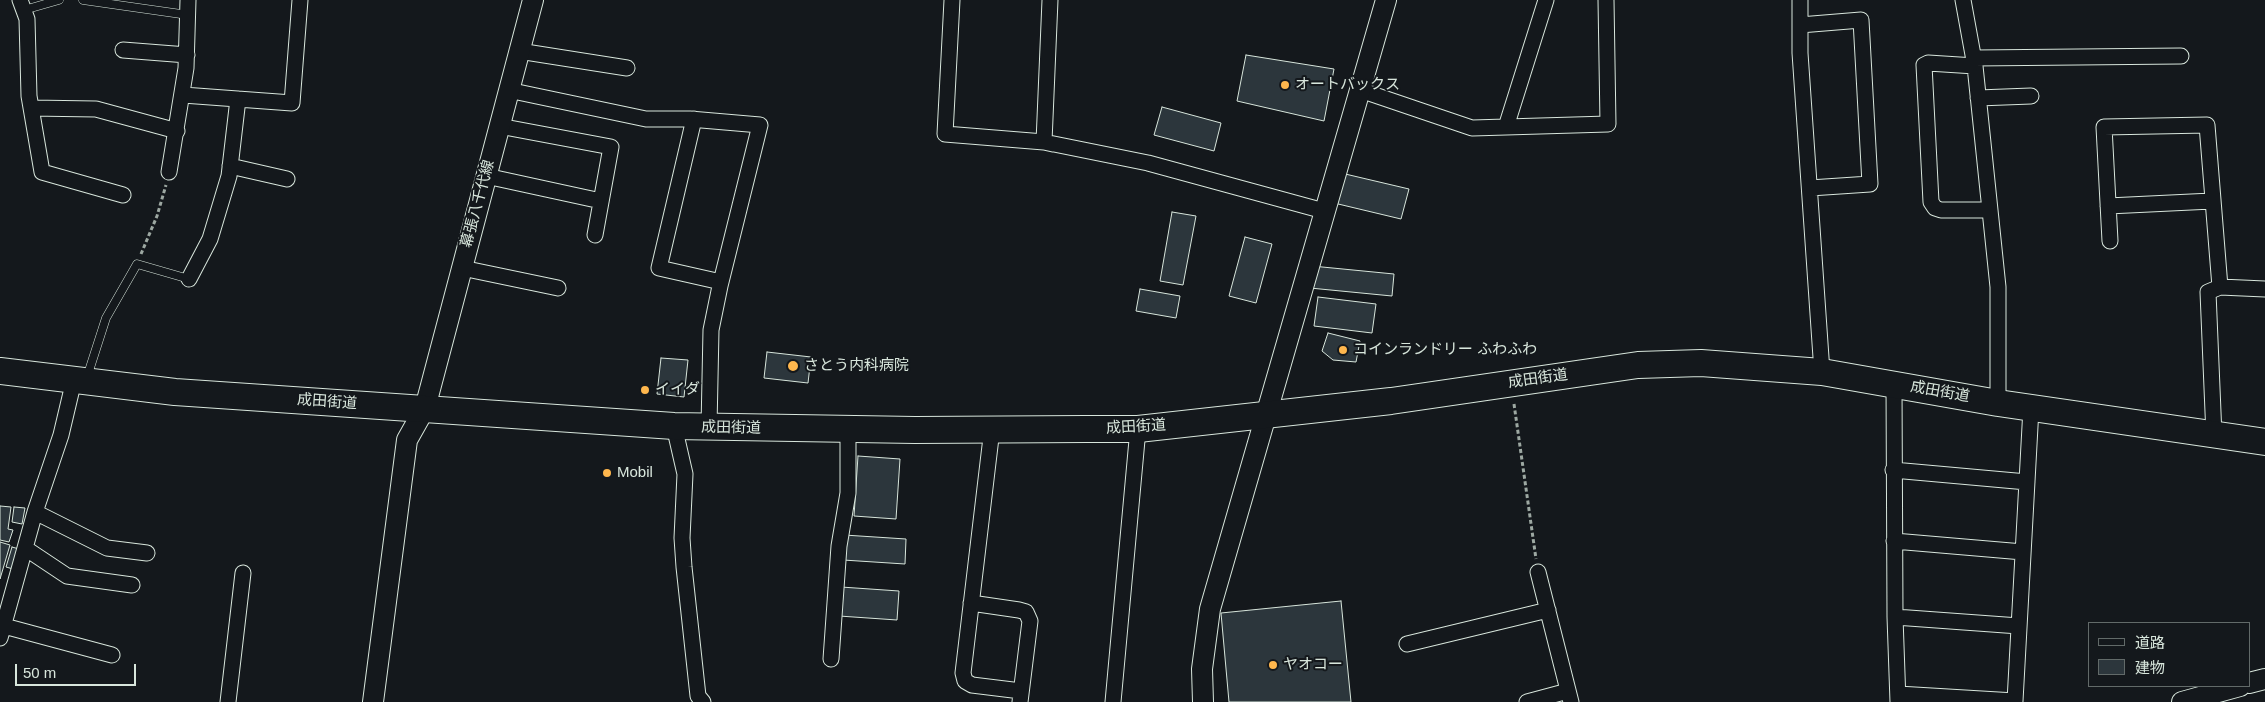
<!DOCTYPE html>
<html>
<head>
<meta charset="utf-8">
<style>
  body { margin:0 }
  #map { position:relative; width:2265px; height:702px; overflow:hidden; background:#14181c; font-family:Arial,"Noto Sans JP",sans-serif }
  canvas { display:block }
  .legend { position:absolute; left:2088px; top:622px; width:162px; height:65px; box-sizing:border-box; background:#14181c; border:1px solid #626a69; margin:0; padding:6px 9px; list-style:none; font-size:15px; color:#d8e6dc }
  .legend li { display:flex; align-items:center; gap:10px; height:25px }
  .legend b { width:25px; border:1px solid #626a69 }
  .scale { position:absolute; left:15px; top:664px; width:121px; height:22px; box-sizing:border-box; border:2px solid #d8e6dc; border-top:0; padding-left:6px; font-size:15px; line-height:18px; white-space:nowrap; color:#d8e6dc; -webkit-text-stroke:4px #14181c; paint-order:stroke }
</style>
</head>
<body>
<div id="map">
<canvas width="2265" height="702"></canvas>
<ul class="legend">
<li><b style="height:6px;background:#14181c"></b>道路</li>
<li><b style="height:14px;background:#2c363c"></b>建物</li>
</ul>
<div class="scale">50 m</div>
</div>
<script>
const g = document.querySelector('canvas').getContext('2d');
g.lineJoin = 'round';
function fill(path, color) { g.fillStyle = color; g.fill(path, 'evenodd'); }
const poly = rows => new Path2D(rows.map(r => 'M' + r).join(''));
function stroke(path, color, width, dash) { g.strokeStyle = color; g.lineWidth = width; g.lineCap = dash ? 'butt' : 'round'; g.setLineDash(dash || []); g.stroke(path); }
function drawText(font, color, halo, rows, align = 'center') {
  g.font = font + ' Arial,"Noto Sans JP",sans-serif'; g.lineWidth = 4; g.setLineDash([]); g.textBaseline = 'middle'; g.strokeStyle = halo; g.fillStyle = color; for (const [text, x, y, turn = 0] of rows) {
    g.save(); g.translate(x, y); g.rotate((+turn || 0) * Math.PI / 180); g.textAlign = isNaN(turn) ? turn : align; if (halo) g.strokeText(text, 0, 0); g.fillText(text, 0, 0); g.restore();
  }
}
const building = poly([
  [1246,55,1334,69,1324,121,1237,101,1246,55],
  [1162,107,1221,123,1214,151,1154,135,1162,107],
  [1341,173,1409,189,1401,219,1334,203,1341,173],
  [1172,212,1196,216,1183,285,1160,281,1172,212],
  [1245,237,1272,244,1256,303,1229,296,1245,237],
  [1312,266,1394,274,1392,296,1310,288,1312,266],
  [1140,289,1180,296,1176,318,1136,311,1140,289],
  [1318,297,1376,304,1372,333,1314,326,1318,297],
  [1328,333,1360,341,1356,362,1333,360,1322,351,1328,333],
  [767,352,811,357,808,383,764,378,767,352],
  [661,358,688,360,684,397,657,394,661,358],
  [858,456,900,459,896,519,854,516,858,456],
  [0,506,11,507,8,529,13,530,9,542,0,540,0,506],
  [14,507,25,508,22,524,12,522,14,507],
  [844,535,906,539,905,564,843,560,844,535],
  [0,542,10,545,0,579,0,542],
  [12,547,19,549,13,569,6,567,12,547],
  [841,587,899,591,897,620,839,616,841,587],
  [1341,601,1351,702,1229,702,1221,613,1341,601]
]);
fill(building, '#2c363c');
stroke(building, '#d8e6dc', 1);
const lane = poly([
  [83,0,188,15],
  [24,10,59,0],
  [87,377,106,318,137,264,189,279]
]);
const street = poly([
  [20,0,27,19,29,96,42,172,123,195],
  [952,0,945,134,1044,142,1148,163,1324,211],
  [1050,0,1044,142,1053,144],
  [1800,0,1800,53,1822,372],
  [1963,0,1975,66,1998,287,1998,403],
  [1800,25,1861,20,1870,184,1810,188],
  [123,50,187,55],
  [519,51,627,68],
  [1974,58,2181,56],
  [1975,66,1928,63,1924,65,1931,202,1935,208,1941,210,1990,210],
  [508,90,646,119,690,119,760,125,720,286,711,330,709,427],
  [1360,90,1472,128,1608,124,1606,0],
  [183,95,292,103,300,0],
  [1978,98,2031,96],
  [31,108,96,109,177,131],
  [694,119,659,268,721,282],
  [499,126,611,147,595,235],
  [1506,127,1546,0],
  [230,166,287,179],
  [169,172,186,68,188,0],
  [486,176,601,201],
  [2108,206,2212,201],
  [2110,241,2104,127,2207,125,2220,287],
  [462,268,558,288],
  [189,279,210,239,229,176,238,99],
  [1894,384,1895,617,1898,702],
  [674,426,685,474,682,538,684,567,698,696,703,702],
  [992,429,963,673,965,681,972,685,1021,691],
  [2214,436,2208,292,2220,287,2265,289],
  [1893,470,2027,482],
  [35,512,107,548,147,553],
  [1894,541,2023,552],
  [25,548,67,576,132,585],
  [1538,572,1571,702],
  [971,603,1019,610,1026,612,1030,621,1020,702],
  [1895,617,2019,626],
  [4,626,112,655],
  [0,638,35,512,61,435,74,380],
  [1407,644,1548,610],
  [831,659,839,546,848,493,848,429],
  [1898,694,2015,701,2031,408],
  [228,702,243,573],
  [1113,702,1138,429],
  [1527,702,1568,691]
]);
const secondary = poly([
  [2249,683,2265,679],
  [373,702,407,440,425,408,533,0],
  [1203,702,1202,669,1210,609,1386,0],
  [2182,702,2240,686]
]);
const highway = poly([
  [0,371,175,392,674,426,915,430,1086,429,1138,429,1391,401,1638,365,1701,363,1822,372,1998,403,2265,442]
]);
stroke(lane, '#d8e6dc', 9);
stroke(street, '#d8e6dc', 17);
stroke(secondary, '#d8e6dc', 22);
stroke(highway, '#d8e6dc', 28);
stroke(poly([
  [141,254,157,216,166,185],
  [1514,404,1536,559]
]), '#9da8a2', 3, [4, 2.5]);
stroke(lane, '#14181c', 8);
stroke(street, '#14181c', 15);
stroke(secondary, '#14181c', 20);
stroke(highway, '#14181c', 26);
for (const [x, y, r, color] of [
  [1285,85,5,"#ffb74d"],
  [1343,350,5,"#ffb74d"],
  [793,366,6,"#ffb74d"],
  [645,390,5,"#ffb74d"],
  [607,473,5,"#ffb74d"],
  [1273,665,5,"#ffb74d"]
]) { const dot = new Path2D(); dot.arc(x, y, r, 0, 2 * Math.PI); g.fillStyle = color; g.fill(dot); stroke(dot, '#14181c', 2); }
drawText('15px', '#d8e6dc', '#14181c', [
  ["オートバックス",1295,85],
  ["コインランドリー ふわふわ",1353,350],
  ["さとう内科病院",804,366],
  ["イイダ",655,390],
  ["Mobil",617,473],
  ["ヤオコー",1283,665]
], 'left');
drawText('15px', '#d8e6dc', '#14181c', [
  ["幕張八千代線",478,204,-75],
  ["成田街道",1538,379,-8],
  ["成田街道",1940,392,10],
  ["成田街道",327,402,4],
  ["成田街道",1136,427,-3],
  ["成田街道",731,428,1]
]);
</script>
</body>
</html>
